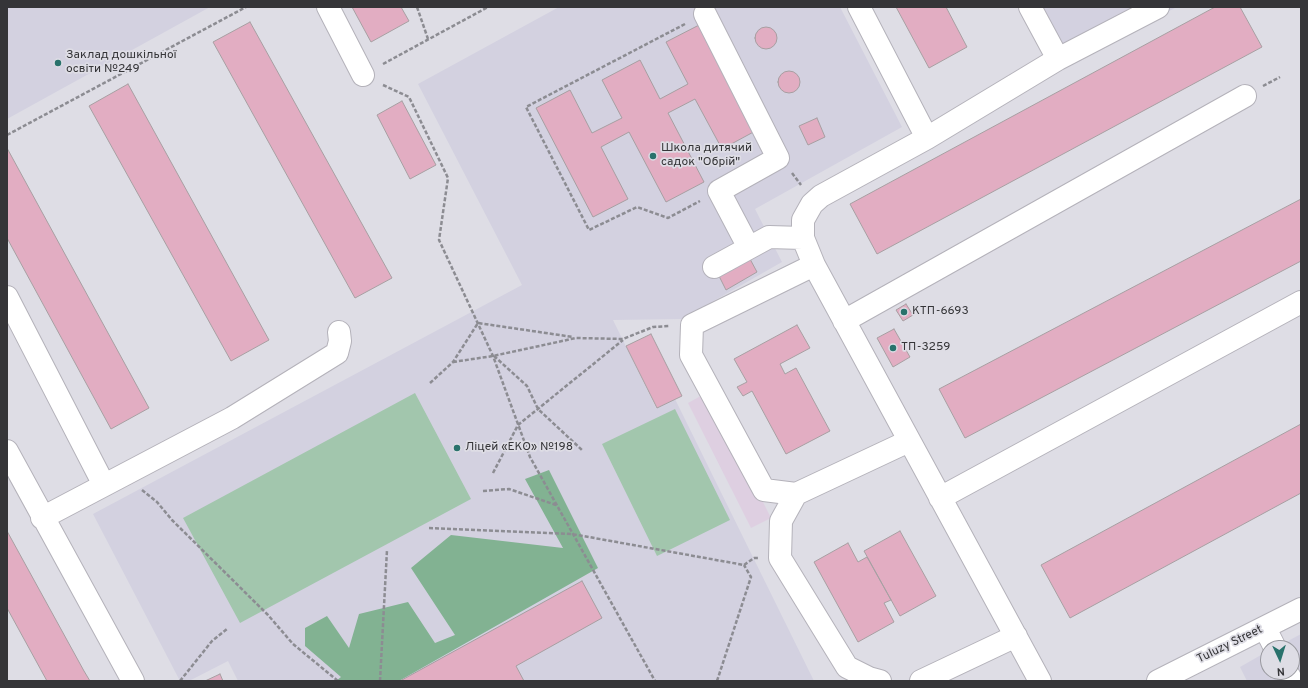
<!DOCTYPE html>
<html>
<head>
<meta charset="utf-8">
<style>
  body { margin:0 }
  #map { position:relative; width:1308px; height:688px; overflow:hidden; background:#dedde5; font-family:Overpass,sans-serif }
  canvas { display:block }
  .frame { position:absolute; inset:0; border:8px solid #353538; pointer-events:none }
  .north { position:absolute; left:1260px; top:640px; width:40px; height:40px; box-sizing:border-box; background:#dedde5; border:1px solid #9a9aa0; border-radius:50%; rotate:176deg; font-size:11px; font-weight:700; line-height:16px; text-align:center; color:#353538 }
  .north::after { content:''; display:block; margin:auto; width:14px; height:18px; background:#29726c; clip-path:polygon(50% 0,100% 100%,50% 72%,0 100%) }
</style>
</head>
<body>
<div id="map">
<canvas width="1308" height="688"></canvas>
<div class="frame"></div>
<div class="north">N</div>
</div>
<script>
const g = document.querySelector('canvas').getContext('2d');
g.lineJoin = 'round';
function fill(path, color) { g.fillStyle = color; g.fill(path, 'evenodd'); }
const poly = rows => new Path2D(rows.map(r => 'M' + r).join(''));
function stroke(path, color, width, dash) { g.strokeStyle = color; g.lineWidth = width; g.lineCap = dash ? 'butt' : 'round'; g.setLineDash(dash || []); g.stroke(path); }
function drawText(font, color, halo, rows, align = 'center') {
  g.font = font + ' Overpass,sans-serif'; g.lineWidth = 3.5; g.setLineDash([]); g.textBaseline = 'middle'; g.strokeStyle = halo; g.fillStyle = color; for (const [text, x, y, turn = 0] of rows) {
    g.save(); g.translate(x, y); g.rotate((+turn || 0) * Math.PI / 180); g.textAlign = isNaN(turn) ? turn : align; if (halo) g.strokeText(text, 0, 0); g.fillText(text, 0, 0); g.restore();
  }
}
fill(poly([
  [7,7,210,7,7,119],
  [559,7,840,7,902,127,755,209,782,262,682,319,613,320,656,408,675,399,814,681,238,681,228,661,189,681,180,681,93,514,522,285,418,84],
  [1021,7,1177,7,1053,69],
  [1301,634,1301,681,1247,681,1240,667,1268,651,1268,672,1292,672,1292,648,1275,648]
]), '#d3d1e0');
fill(poly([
  [708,392,771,518,751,528,688,403]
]), '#decfe1');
fill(poly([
  [415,393,471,499,240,623,183,518],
  [675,409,730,520,657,556,602,444]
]), '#a2c6ad');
fill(poly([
  [549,470,598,568,399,681,336,681,341,677,305,646,305,628,327,616,349,648,359,614,408,602,435,643,455,635,411,568,451,535,563,548,525,479]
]), '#82b292');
const building = poly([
  [352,7,401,7,409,21,371,42,352,7],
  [896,7,946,7,967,47,929,68,896,7],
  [1215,7,1240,7,1262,47,877,254,850,204,1215,7],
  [250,22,392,278,355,298,213,42,250,22],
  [703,23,759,129,722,149,695,99,668,113,704,182,666,202,629,132,601,147,628,199,593,217,536,108,570,90,592,133,622,118,602,80,640,60,660,99,688,84,666,42,703,23],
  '755 38a11 11 0 1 1 22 0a11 11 0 1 1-22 0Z',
  '778 82a11 11 0 1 1 22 0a11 11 0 1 1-22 0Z',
  [128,84,269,340,231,361,89,106,128,84],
  [402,101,436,165,410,179,377,115,402,101],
  [817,118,825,137,808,145,799,126,817,118],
  [7,148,149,408,111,429,7,238,7,148],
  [1301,199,1301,261,965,438,939,389,1301,199],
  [750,259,757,272,726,290,719,276,750,259],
  [906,304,913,315,903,321,896,310,906,304],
  [797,325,810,348,780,364,785,374,796,368,830,431,786,454,752,391,743,396,737,387,747,382,734,359,797,325],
  [894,329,910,357,893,367,877,338,894,329],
  [651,334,682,396,657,408,626,346,651,334],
  [1301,424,1301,493,1070,618,1041,565,1301,424],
  [7,531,84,671,90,681,47,681,7,608,7,531],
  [900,531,936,596,900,616,864,551,900,531],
  [848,543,858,562,867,557,891,600,884,603,894,622,858,642,814,562,848,543],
  [582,581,602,618,516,666,524,681,400,681,582,581],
  [220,674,223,681,205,681,220,674]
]);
fill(building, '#e2adc2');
stroke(building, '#a79fa2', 1);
const minor = poly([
  [328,7,363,75],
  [859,7,927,138],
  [1030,7,1058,59],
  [705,14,778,158,719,191,749,248],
  [714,267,769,237,803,238],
  [7,297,104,485],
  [844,321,1245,96],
  [7,451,133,681],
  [796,494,764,490,691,355,692,325,814,265],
  [940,498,1301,302],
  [42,518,232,418,337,353,340,341,339,332],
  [1265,628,1275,648],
  [1287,672,1292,681],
  [880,681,869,678,847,667,780,558,781,521,796,494,909,441],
  [921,681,1016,636],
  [1040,681,814,265,803,238,803,220,812,204,821,196,927,138,1058,59,1158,7],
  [1158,681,1301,609]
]);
stroke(minor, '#b4b2ba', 24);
stroke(poly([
  [417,7,428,39],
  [685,24,526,107,589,230,637,207,668,218,700,201],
  [383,64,488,7],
  [383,85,409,97,448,178,439,240,493,356,530,457,655,681],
  [1263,86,1280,77],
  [7,135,246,7],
  [792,173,801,185],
  [494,356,527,386,538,409,582,450],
  [453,362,493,356,576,338,623,339,653,327,670,326],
  [430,383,453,362,478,323,573,337],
  [493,473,518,425,623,340],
  [142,490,157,502,172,520,268,615,293,644,338,681],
  [483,491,509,489,556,505],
  [429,528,572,534,744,565,754,558,758,558],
  [180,681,212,641,227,629],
  [380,681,387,550],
  [717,681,751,577,744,565]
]), '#8c8c92', 2.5, [4, 2]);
stroke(minor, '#fff', 22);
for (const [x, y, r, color] of [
  [58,63,4,"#29726c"],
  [653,156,4,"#29726c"],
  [904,312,4,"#29726c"],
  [893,348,4,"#29726c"],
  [457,448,4,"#29726c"]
]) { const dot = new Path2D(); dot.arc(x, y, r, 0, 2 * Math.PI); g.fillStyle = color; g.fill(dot); stroke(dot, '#dedde5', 1.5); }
drawText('12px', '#353538', '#dedde5', [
  ["Заклад дошкільної",66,56],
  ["освіти №249",66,70],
  ["Школа дитячий",661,149],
  ["садок \"Обрій\"",661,163],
  ["КТП-6693",912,312],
  ["ТП-3259",901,348],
  ["Ліцей «ЕКО» №198",465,448]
], 'left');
drawText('12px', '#353538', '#dedde5', [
  ["Tuluzy Street",1230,645,-26]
]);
</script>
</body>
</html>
